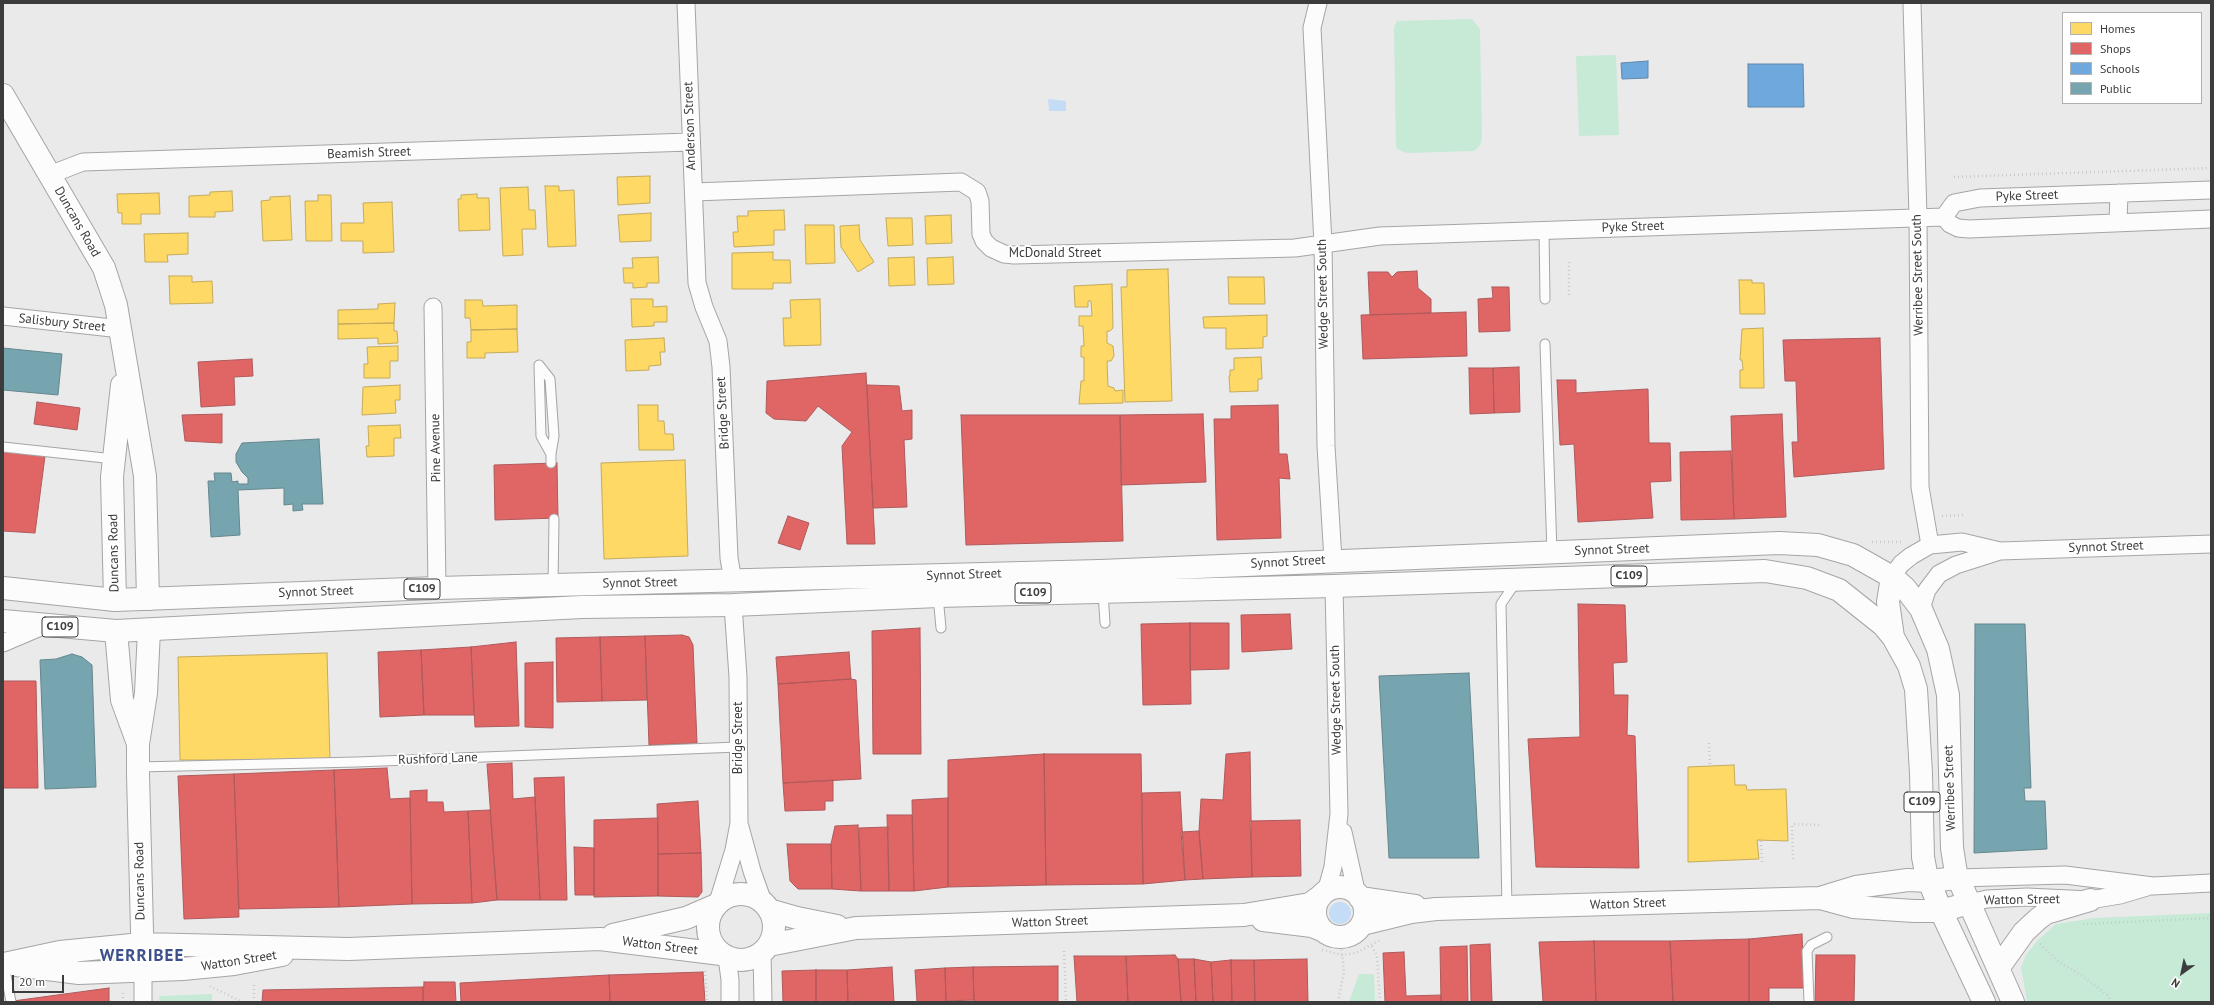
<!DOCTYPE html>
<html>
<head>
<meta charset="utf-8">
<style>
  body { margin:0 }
  #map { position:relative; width:2214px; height:1005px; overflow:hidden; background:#eaeaeb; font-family:"PT Sans",sans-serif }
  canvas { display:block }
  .frame { position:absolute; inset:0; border:4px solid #3c3c3d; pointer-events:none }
  .legend { position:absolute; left:2062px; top:12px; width:140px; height:92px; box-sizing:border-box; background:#fff; border:1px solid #b1b1b1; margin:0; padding:5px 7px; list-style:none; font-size:12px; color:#3c3c3d }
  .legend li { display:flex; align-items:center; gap:8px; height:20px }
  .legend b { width:20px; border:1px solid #b1b1b1 }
  .north { position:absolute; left:2162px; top:953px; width:40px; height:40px; -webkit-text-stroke:3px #fff; paint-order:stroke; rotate:213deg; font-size:11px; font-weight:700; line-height:16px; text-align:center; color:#3c3c3d }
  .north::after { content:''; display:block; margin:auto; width:14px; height:18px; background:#3c3c3d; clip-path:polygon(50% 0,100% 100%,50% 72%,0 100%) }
  .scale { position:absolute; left:12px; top:975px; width:52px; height:18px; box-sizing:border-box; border:2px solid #3c3c3d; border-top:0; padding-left:5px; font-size:12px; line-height:14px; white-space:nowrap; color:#3c3c3d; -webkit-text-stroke:3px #fff; paint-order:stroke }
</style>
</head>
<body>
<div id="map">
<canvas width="2214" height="1005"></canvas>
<div class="frame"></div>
<ul class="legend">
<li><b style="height:11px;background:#ffd966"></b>Homes</li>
<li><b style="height:11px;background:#e06666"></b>Shops</li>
<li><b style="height:11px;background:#6fa8dc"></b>Schools</li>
<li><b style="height:11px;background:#76a5af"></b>Public</li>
</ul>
<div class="north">N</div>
<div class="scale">20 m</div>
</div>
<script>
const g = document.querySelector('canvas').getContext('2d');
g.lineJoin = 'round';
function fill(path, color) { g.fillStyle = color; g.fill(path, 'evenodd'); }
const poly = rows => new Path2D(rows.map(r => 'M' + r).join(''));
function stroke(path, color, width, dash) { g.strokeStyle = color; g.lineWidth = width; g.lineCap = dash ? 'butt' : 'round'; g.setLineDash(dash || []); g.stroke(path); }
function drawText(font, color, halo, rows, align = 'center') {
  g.font = font + ' "PT Sans",sans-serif'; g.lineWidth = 4; g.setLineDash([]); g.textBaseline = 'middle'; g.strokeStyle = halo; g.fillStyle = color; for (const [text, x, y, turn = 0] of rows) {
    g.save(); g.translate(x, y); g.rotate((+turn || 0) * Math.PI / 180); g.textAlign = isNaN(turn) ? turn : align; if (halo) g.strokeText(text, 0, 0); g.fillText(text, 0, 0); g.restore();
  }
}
fill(poly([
  [1472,19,1480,29,1482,139,1480,145,1474,151,1407,153,1399,150,1396,147,1394,27,1397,21],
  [1616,55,1619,135,1579,136,1576,56],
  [2211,913,2211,1002,2027,1002,2021,967,2026,955,2037,941,2056,924,2094,918],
  [1359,974,1374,974,1375,1002,1349,1002],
  [212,994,212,1002,160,1002,159,996]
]), '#c6ead6');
fill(poly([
  [1048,99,1066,101,1066,111,1049,111],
  '1329 913a11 11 0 1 1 22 0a11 11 0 1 1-22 0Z'
]), '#c4dcf5');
const homes = poly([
  [650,176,650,203,618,205,617,177,650,176],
  [545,186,559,186,559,191,574,190,576,246,548,247,545,186],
  [528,187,529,210,535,210,536,229,522,229,523,255,503,256,500,188,528,187],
  [232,191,233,211,215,212,215,217,189,217,189,196,210,195,210,192,232,191],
  [159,193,160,214,141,214,141,224,122,224,122,213,118,213,117,194,159,193],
  [477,194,477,198,489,198,490,230,459,231,458,199,461,199,461,195,477,194],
  [318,195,331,195,332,241,306,241,305,201,318,201,318,195],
  [290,196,292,240,263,241,261,201,270,200,270,197,290,196],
  [392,202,394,252,363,253,363,241,341,241,341,223,364,223,363,203,392,202],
  [784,210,785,230,774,230,774,245,734,247,733,232,738,232,737,216,748,216,748,211,784,210],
  [651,213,651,241,620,242,618,215,651,213],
  [951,215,952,243,926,244,925,216,951,215],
  [886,218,912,218,913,245,888,246,886,218],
  [805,225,834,225,835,263,806,264,805,225],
  [859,225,860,240,874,262,858,272,841,247,840,226,859,225],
  [188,233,188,254,167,255,168,262,145,262,144,234,188,233],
  [773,252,773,260,790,260,791,283,773,283,773,289,732,289,732,253,773,252],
  [658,257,659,283,647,283,647,287,633,288,633,283,624,283,623,268,633,268,632,258,658,257],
  [914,257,915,285,889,286,888,258,914,257],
  [953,257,954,284,928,285,927,258,953,257],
  [1168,269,1172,401,1125,402,1121,287,1127,287,1127,270,1168,269],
  [169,276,192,276,192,282,212,281,213,303,170,304,169,276],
  [1228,277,1264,277,1265,304,1229,304,1228,277],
  [1739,280,1752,280,1752,283,1764,283,1765,314,1740,314,1739,280],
  [1112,284,1113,328,1110,331,1107,331,1107,343,1113,346,1114,356,1111,361,1107,361,1108,386,1114,388,1115,391,1123,390,1123,403,1079,404,1081,381,1084,381,1084,357,1081,357,1081,346,1084,346,1083,326,1079,326,1079,316,1092,316,1091,301,1088,301,1088,307,1075,307,1074,286,1112,284],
  [631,299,653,299,653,307,667,306,667,322,654,322,654,326,632,327,631,299],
  [820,299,821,345,784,346,783,318,791,318,790,300,820,299],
  [465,300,482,300,483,306,517,305,517,329,471,330,470,318,465,318,465,300],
  [395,303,394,323,338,324,338,310,378,309,378,304,395,303],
  [1267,315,1267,336,1263,337,1263,348,1226,349,1226,328,1204,328,1203,317,1267,315],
  [394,323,394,331,397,331,398,343,378,344,378,338,338,339,338,324,394,323],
  [1763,328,1764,388,1740,388,1740,370,1743,370,1742,360,1740,360,1742,329,1763,328],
  [517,329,518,352,485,353,485,358,467,358,467,342,471,342,471,330,517,329],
  [664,338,665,352,660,352,661,365,649,366,649,370,626,371,625,340,664,338],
  [398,346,398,361,390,361,390,378,364,378,364,364,368,364,367,347,398,346],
  [1261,357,1262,379,1258,379,1258,391,1230,392,1229,376,1230,376,1230,370,1234,370,1234,358,1261,357],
  [400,385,400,400,395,400,396,413,362,415,363,387,400,385],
  [638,405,658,405,658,421,664,421,665,434,673,434,674,450,639,450,638,405],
  [400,425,401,438,394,438,394,456,367,457,366,446,369,446,368,426,400,425],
  [685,460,688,556,604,559,601,463,685,460],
  [327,653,330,760,180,760,178,657,327,653],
  [1734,765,1735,785,1746,785,1747,790,1786,789,1788,841,1757,840,1759,859,1688,862,1688,767,1734,765]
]);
fill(homes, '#ffd966');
stroke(homes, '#c4aa5a', 1);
const shops = poly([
  [1417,271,1418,288,1431,299,1431,313,1370,315,1368,272,1388,272,1392,277,1397,272,1417,271],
  [1492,287,1509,287,1510,331,1479,332,1478,299,1493,298,1492,287],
  [1466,312,1467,356,1363,359,1361,315,1466,312],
  [1880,338,1884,469,1794,477,1792,442,1798,442,1796,381,1785,381,1783,340,1880,338],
  [252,359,253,376,234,377,235,405,201,407,198,362,252,359],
  [1519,367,1520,412,1494,413,1493,368,1519,367],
  [1469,368,1493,368,1494,413,1470,414,1469,368],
  [866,373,875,544,847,544,842,446,852,432,818,406,806,421,774,419,766,413,767,381,866,373],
  [1557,380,1576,380,1576,393,1648,389,1649,443,1670,443,1671,481,1650,482,1653,518,1578,522,1574,444,1560,445,1557,380],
  [867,385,899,386,902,411,912,410,912,439,904,440,907,507,873,508,867,385],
  [37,402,80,408,77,430,34,424,37,402],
  [1278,405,1279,454,1287,454,1290,479,1279,478,1281,538,1217,540,1214,419,1231,419,1231,406,1278,405],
  [222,414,222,443,185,441,182,415,222,414],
  [1203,414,1206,482,1121,485,1120,415,1203,414],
  [1782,414,1786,517,1734,519,1731,416,1782,414],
  [961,415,1120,415,1123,541,966,545,961,415],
  [3,451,45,456,35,533,3,531,3,451],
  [1731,451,1734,519,1681,520,1680,452,1731,451],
  [557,463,558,518,495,520,494,465,557,463],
  [788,516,809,523,800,550,778,543,788,516],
  [1578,604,1625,605,1627,662,1613,663,1614,695,1628,695,1627,735,1635,736,1639,868,1536,867,1528,739,1580,737,1578,604],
  [1290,614,1292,649,1242,652,1241,615,1290,614],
  [1190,623,1191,704,1143,705,1141,624,1190,623],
  [1190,623,1229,623,1229,669,1190,670,1190,623],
  [920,628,921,754,873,754,872,631,920,628],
  [682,635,689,637,693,645,697,743,649,745,645,636,682,635],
  [645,636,647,700,602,701,600,637,645,636],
  [600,637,602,701,557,702,556,638,600,637],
  [516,642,519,726,475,727,471,647,516,642],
  [471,647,474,715,424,715,421,650,471,647],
  [421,650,424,715,380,717,378,652,421,650],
  [849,652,851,679,778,684,776,657,849,652],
  [553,662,553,728,525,727,525,663,553,662],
  [851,679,856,680,861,779,783,783,778,684,851,679],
  [3,681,36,681,38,788,3,788,3,681],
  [1250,752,1252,877,1203,879,1199,831,1201,799,1223,800,1226,754,1250,752],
  [1044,754,1141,754,1143,884,1046,885,1044,754],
  [1044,754,1046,885,948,887,948,760,1044,754],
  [512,763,513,799,535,797,540,900,497,900,487,764,512,763],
  [387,768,390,799,410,798,412,904,339,907,334,770,387,768],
  [334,770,339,907,239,909,234,774,334,770],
  [234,774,239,917,184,919,178,776,234,774],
  [564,777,567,900,540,900,534,778,564,777],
  [833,780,833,801,825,801,825,810,785,811,783,783,833,780],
  [427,790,427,802,443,802,444,812,468,811,472,903,412,904,410,791,427,790],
  [1180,792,1185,880,1143,884,1142,793,1180,792],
  [948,798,948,887,914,891,912,800,948,798],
  [698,801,701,853,658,854,657,804,698,801],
  [490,810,497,900,472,903,468,811,490,810],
  [887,815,912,815,914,891,889,891,887,815],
  [658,818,658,896,594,897,594,820,658,818],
  [1300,820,1301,876,1252,877,1250,821,1300,820],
  [858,825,861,891,832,889,831,844,835,826,858,825],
  [888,827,889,891,861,891,859,828,888,827],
  [1199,831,1203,879,1185,880,1181,832,1199,831],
  [787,844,831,844,832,889,798,889,790,881,787,844],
  [574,847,594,848,594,895,575,895,574,847],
  [701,853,702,892,698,897,658,896,658,854,701,853],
  [1802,934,1804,988,1769,988,1769,1002,1749,1002,1749,939,1802,934],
  [1749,939,1749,1002,1673,1002,1670,941,1749,939],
  [1594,941,1670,941,1673,1002,1596,1002,1594,941],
  [1594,941,1596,1002,1543,1002,1539,942,1594,941],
  [1490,944,1492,1002,1471,1002,1470,945,1490,944],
  [1467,946,1468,1002,1441,1002,1440,947,1467,946],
  [1404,952,1406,996,1441,995,1441,1002,1385,1002,1383,953,1404,952],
  [1175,955,1178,959,1181,1002,1128,1002,1126,956,1175,955],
  [1816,955,1855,955,1854,1002,1815,1002,1816,955],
  [1074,956,1126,956,1128,1002,1077,1002,1074,956],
  [1178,959,1194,959,1196,1002,1181,1002,1178,959],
  [1194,959,1211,962,1213,1002,1196,1002,1194,959],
  [1307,959,1308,1002,1255,1002,1254,960,1307,959],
  [1231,960,1232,1002,1213,1002,1211,962,1231,960],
  [1231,960,1254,960,1255,1002,1232,1002,1231,960],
  [1058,966,1058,1002,974,1002,973,967,1058,966],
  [892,967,894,1002,848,1002,847,970,892,967],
  [973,967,974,1000,946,1001,945,968,973,967],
  [945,968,946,1002,917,1002,915,970,945,968],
  [816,970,847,970,848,1002,816,1002,816,970],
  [816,970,816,1002,783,1002,782,971,816,970],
  [703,972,705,1002,610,1002,609,975,703,972],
  [609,975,610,1002,461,1002,460,983,609,975],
  [424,982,455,982,456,1002,423,1002,424,982],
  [423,987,423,1002,262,1002,263,990,423,987],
  [109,988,109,1002,13,1002,13,1001,109,988]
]);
fill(shops, '#e06666');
stroke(shops, '#af595a', 1);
const schools = poly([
  [1648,61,1648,78,1622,79,1621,63,1648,61],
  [1748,64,1803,64,1804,107,1748,107,1748,64]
]);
fill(schools, '#6fa8dc');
stroke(schools, '#6088ac', 1);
const public = poly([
  [3,348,62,354,58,395,3,390,3,348],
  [319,439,323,504,302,504,303,510,293,511,293,504,284,505,284,488,238,490,240,535,211,537,208,481,215,481,214,473,231,473,232,482,238,481,238,484,248,484,248,478,242,472,236,462,236,454,242,443,319,439],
  [1975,624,2025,624,2031,788,2024,788,2025,801,2045,801,2047,849,1974,853,1975,624],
  [72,654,82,657,92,665,96,787,45,789,40,660,56,659,72,654],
  [1469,673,1479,858,1389,858,1379,676,1469,673]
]);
fill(public, '#76a5af');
stroke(public, '#65868d', 1);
const lane = poly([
  [1544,230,1545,299],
  [1545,344,1552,552],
  [539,365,541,436,551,454,551,463],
  [539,365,550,379,554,436,551,454],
  [3,447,114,459],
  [553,585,554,519],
  [1103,592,1105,623],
  [938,596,941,628],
  [138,767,357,762,738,747],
  [1507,908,1501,604,1516,582],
  [4,964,11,1002],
  [1809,1002,1807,951,1811,945,1827,937]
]);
const street = poly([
  [686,3,697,283,704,307,718,341,721,367,729,558,733,581],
  [1318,3,1312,28,1323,244,1326,446,1333,560],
  [1912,3,1918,217,1920,487,1930,545],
  [49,175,83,162,690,142],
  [694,192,961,182,977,192,980,201,981,234,984,241,991,248,1004,254,1014,255,1295,248,1380,236,1944,217],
  [1944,217,1954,203,1980,198,2211,190],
  [1944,217,1950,224,1958,228,1969,229,2211,219],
  [2118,222,2119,193],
  [433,307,437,588],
  [3,316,121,329],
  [1892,577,1901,564,1911,556,1930,545,1962,542,2000,551,2211,544],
  [1921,609,1927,590,1939,574,1956,565,2000,551],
  [3,643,43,626],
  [740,827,752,871,763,902],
  [1343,832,1357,895],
  [1958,878,2065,875,2153,886,2211,883],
  [1326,892,1333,867,1339,814,1334,586],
  [718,902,734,850,739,823,738,677,733,605],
  [1969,903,1987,899,2027,897,2090,900,2120,895,2147,887],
  [762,953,763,1002],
  [727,957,730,980,730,1002],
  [143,1002,143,970]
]);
const secondary = poly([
  [3,95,104,268,116,305,145,476,148,599],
  [115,600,112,477,122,385],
  [116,631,122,700,137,741],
  '1315 912a25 25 0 1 1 50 0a25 25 0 1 1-50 0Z',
  '708 927a33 33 0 1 1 66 0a33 33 0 1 1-66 0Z',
  [1360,898,1415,906],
  [1820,898,1853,907,1914,911,1941,911,1969,903],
  [769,910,797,918,837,926],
  [1263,920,1312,926,1322,930],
  [1362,924,1411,912,1436,909,1820,898,1856,887,1908,880,1929,881,1958,878],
  [613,935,686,918,714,906],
  [769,945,856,928,1244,915,1310,904,1321,896],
  [4,964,60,952,142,944,349,949,600,939,721,954],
  [16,965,79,973,183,969,234,964,282,955],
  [143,970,138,774,138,744,146,693,149,630]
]);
const highway = poly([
  [1892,577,1888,602,1893,637],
  [3,588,115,600,437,588,1100,571,1779,543,1818,545,1853,555,1892,577,1905,588,1921,609,1938,649,1948,695,1952,848,1956,873,2013,1002],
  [3,621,116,631,582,607,733,605,938,596,1334,586,1765,571,1807,578,1839,590,1883,625,1893,637,1909,666,1916,689,1921,773,1923,857,1926,873,1941,911,1984,1002],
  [1999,967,2024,932,2038,919,2046,913,2090,900]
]);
stroke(lane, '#a5a5a6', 11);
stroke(street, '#a5a5a6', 19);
stroke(secondary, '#a5a5a6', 24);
stroke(highway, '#a5a5a6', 24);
stroke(poly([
  [1954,177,2211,168],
  [1569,262,1569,298],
  [1942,516,1963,515],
  [1872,542,1901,542],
  [1709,743,1710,766],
  [1761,841,1762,862],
  [1793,859,1792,826,1794,824,1821,825],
  [2083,924,2211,918],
  [2040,944,2058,961,2084,977,2107,995,2112,1002],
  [1372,946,1377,956,1380,1002],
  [1322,950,1342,955,1356,953,1380,940],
  [1064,951,1066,1002],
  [705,971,707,1002],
  [210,986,242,1002],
  [123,1002,123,991],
  [254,1002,254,982],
  [1338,1002,1344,971,1340,938]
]), '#c9caca', 2.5, [1, 3]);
stroke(lane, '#fcfcfc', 9);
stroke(street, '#fcfcfc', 17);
stroke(secondary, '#fcfcfc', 22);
stroke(highway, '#fcfcfc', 22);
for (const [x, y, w] of [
  [1629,576,36],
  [422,589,36],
  [1033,593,36],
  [60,627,36],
  [1922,802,36]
]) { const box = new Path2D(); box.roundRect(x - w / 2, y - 10, w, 20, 3); g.fillStyle = '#fff'; g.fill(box); stroke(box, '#3c3c3d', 1); }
drawText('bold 12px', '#3c3c3d', null, [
  ["C109",1629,576],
  ["C109",422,589],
  ["C109",1033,593],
  ["C109",60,627],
  ["C109",1922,802]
]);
drawText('13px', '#3c3c3d', '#fff', [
  ["Anderson Street",690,126,-92],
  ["Beamish Street",369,153,-2],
  ["Pyke Street",2027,196,-2],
  ["Duncans Road",77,222,60],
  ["Pyke Street",1633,227,-2],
  ["McDonald Street",1055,253],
  ["Werribee Street South",1918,275,-91],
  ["Wedge Street South",1323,294,-91],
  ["Salisbury Street",62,323,6],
  ["Bridge Street",723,413,-93],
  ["Pine Avenue",436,448,-91],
  ["Synnot Street",2106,547,-2],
  ["Synnot Street",1612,550,-2],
  ["Duncans Road",114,553,-91],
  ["Synnot Street",1288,562,-3],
  ["Synnot Street",964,575,-2],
  ["Synnot Street",640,583,-1],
  ["Synnot Street",316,592,-2],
  ["Wedge Street South",1336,700,-91],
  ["Bridge Street",738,738,-90],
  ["Rushford Lane",438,759,-2],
  ["Werribee Street",1950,788,-92],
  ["Duncans Road",140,881,-91],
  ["Watton Street",2022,900,-1],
  ["Watton Street",1628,904,-2],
  ["Watton Street",1050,922,-2],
  ["Watton Street",660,946,7],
  ["Watton Street",239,961,-9]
]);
g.letterSpacing = '1px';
drawText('bold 17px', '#3d508b', '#fff', [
  ["WERRIBEE",142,956]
]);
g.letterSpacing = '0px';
</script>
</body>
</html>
